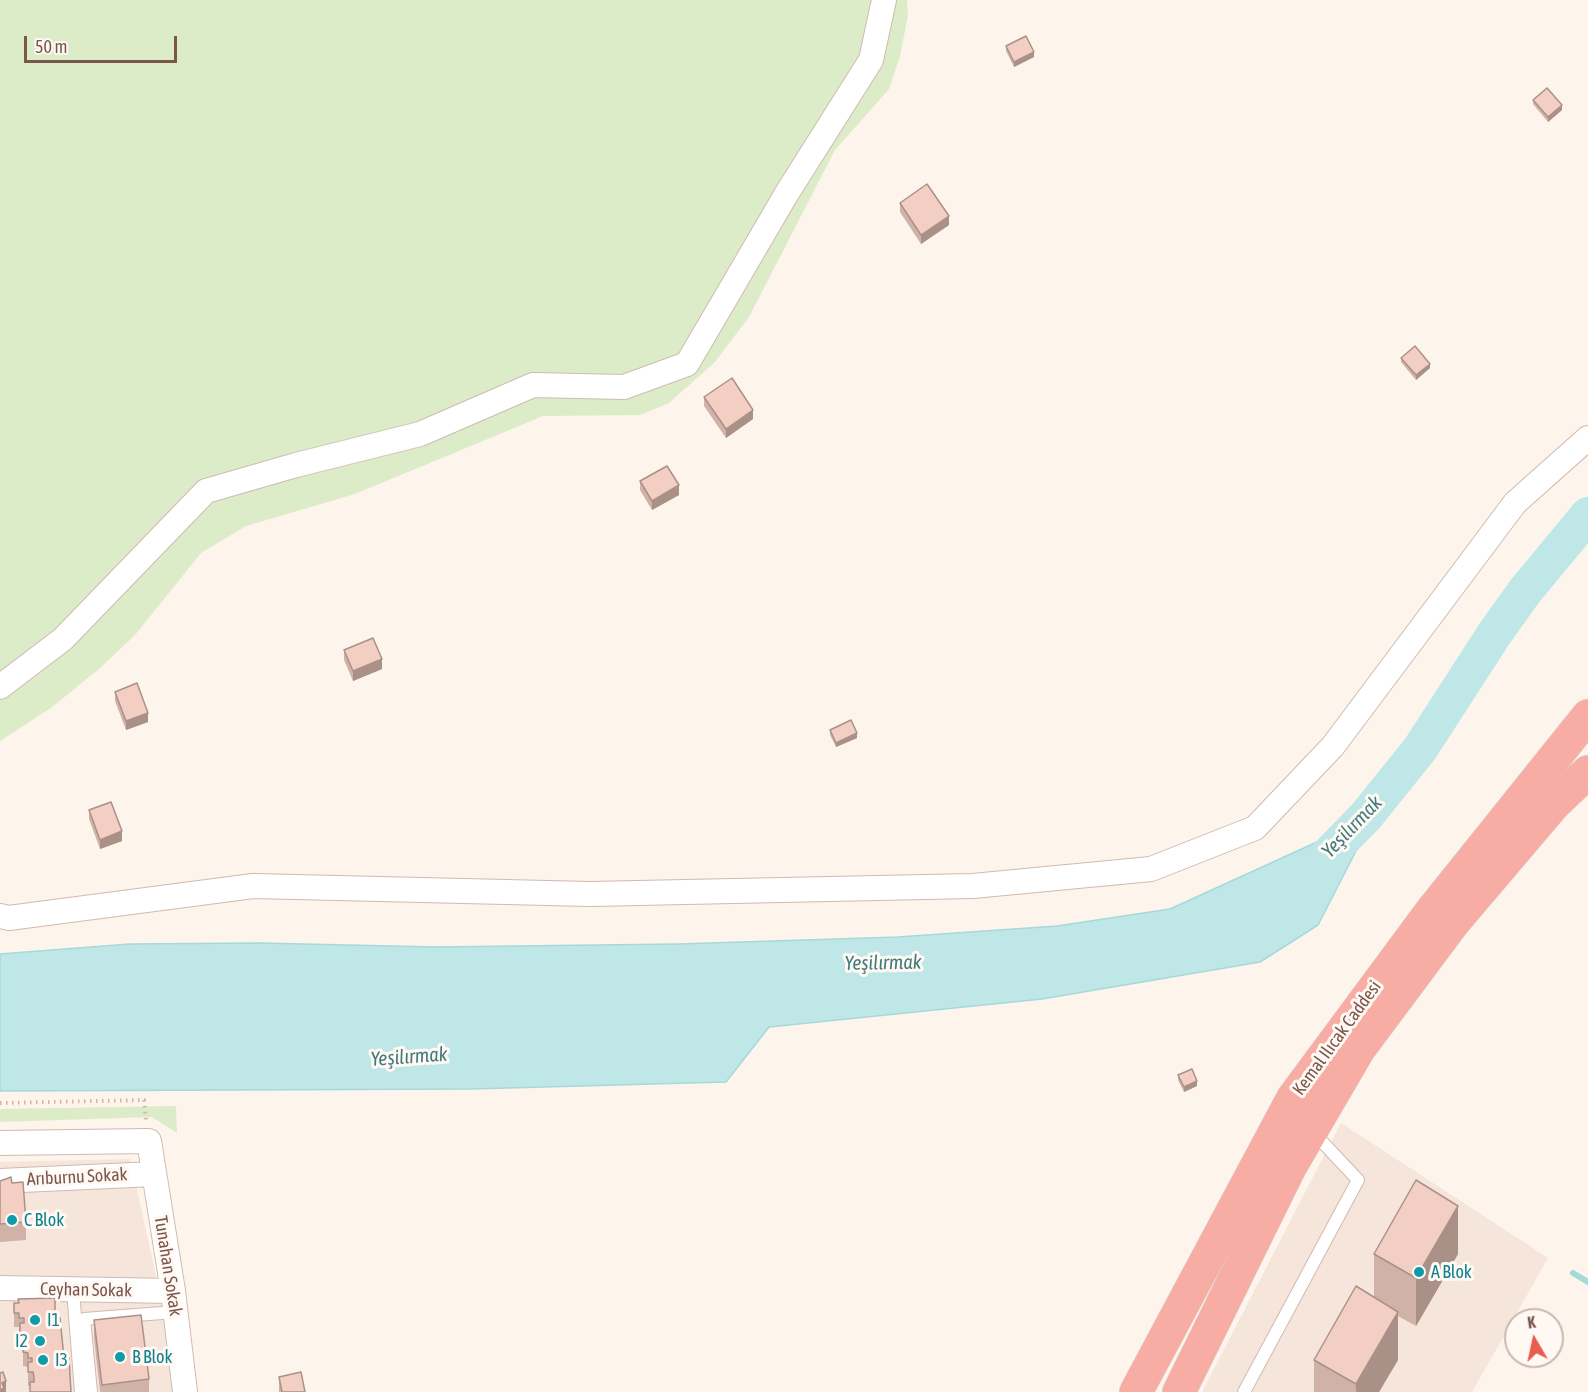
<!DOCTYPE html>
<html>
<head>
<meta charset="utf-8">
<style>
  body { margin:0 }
  #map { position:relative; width:1588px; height:1392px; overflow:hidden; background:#fdf4ec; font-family:"Asap Condensed",sans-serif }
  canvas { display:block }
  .north { position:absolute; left:1504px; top:1308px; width:60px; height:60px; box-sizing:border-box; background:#fff8f3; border:2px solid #cab8b1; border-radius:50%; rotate:351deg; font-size:16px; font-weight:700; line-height:24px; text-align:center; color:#7a574d }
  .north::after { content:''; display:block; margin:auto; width:21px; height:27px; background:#e75e51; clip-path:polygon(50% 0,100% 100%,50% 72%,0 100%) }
  .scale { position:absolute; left:24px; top:36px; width:153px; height:27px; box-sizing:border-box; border:3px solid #7a574d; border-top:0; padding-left:8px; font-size:18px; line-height:21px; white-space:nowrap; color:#7a574d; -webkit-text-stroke:4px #fff8f3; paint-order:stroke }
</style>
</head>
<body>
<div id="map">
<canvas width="1588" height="1392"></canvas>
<div class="north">K</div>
<div class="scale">50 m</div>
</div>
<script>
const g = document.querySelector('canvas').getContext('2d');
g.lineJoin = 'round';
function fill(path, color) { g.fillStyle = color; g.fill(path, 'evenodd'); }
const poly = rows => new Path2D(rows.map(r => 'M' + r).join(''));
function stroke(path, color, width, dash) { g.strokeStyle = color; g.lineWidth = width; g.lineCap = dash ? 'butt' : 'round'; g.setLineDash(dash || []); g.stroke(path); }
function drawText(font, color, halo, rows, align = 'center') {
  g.font = font + ' "Asap Condensed",sans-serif'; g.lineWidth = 6; g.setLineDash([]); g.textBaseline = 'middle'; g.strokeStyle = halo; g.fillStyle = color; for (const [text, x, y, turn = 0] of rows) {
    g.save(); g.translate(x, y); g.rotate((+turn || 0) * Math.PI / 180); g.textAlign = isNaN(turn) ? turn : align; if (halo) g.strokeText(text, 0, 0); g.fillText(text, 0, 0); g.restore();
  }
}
fill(poly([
  [1341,1123,1548,1258,1472,1392,1202,1392],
  [130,1159,182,1392,0,1392,0,1162]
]), '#f5e5da');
fill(poly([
  [0,0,907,0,908,15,900,56,889,89,835,150,749,317,715,362,669,403,640,415,543,416,355,494,246,526,201,553,135,635,100,668,51,708,0,741],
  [176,1106,177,1133,152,1117,0,1122,0,1109]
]), '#dcecc9');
const water = poly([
  [1374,816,1318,925,1260,962,1042,999,769,1027,726,1082,471,1089,0,1091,0,954,130,944,259,943,435,947,679,944,898,937,1057,926,1170,909,1374,816]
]);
fill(water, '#bfe7e8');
stroke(water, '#a5d9da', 1.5);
stroke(poly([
  [1573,1273,1588,1282]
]), '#a5d9da', 6);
stroke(poly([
  [1325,858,1366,816,1420,749,1495,633,1525,591,1588,515]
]), '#bfe7e8', 36);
const lane = poly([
  [73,1290,81,1392],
  [91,1392,84,1319,175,1312],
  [1244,1392,1358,1180,1312,1131]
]);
const street = poly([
  [0,687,63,639,206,491,296,465,420,434,533,385,624,387,687,364,787,193,871,60,884,0],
  [0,916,9,918,253,886,590,894,973,886,1151,869,1255,828,1333,746,1515,503,1588,438],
  [0,1143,149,1141,173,1291,185,1392],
  [0,1181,154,1174],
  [0,1288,173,1291]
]);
const highway = poly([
  [1136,1392,1293,1098,1430,913,1588,716],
  [1179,1392,1290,1167,1359,1049,1453,923,1554,804,1588,772]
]);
stroke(lane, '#d1bab0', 14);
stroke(street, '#d1bab0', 26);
stroke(highway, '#dad0cd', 34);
stroke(poly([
  [0,1103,144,1100,146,1120]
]), '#d9b2a5', 4, [1.5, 4.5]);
stroke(lane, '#fff', 12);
stroke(street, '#fff', 24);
stroke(highway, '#f7ada3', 33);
fill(poly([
  [1006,46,1034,57,1014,67,1006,51],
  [1533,100,1562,110,1548,122,1533,104],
  [900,203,949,225,921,244,900,212],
  [1401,358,1430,368,1416,380,1401,362],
  [704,397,753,419,726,438,704,406],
  [640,481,679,495,652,510,640,490],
  [344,650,382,669,353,681,344,660],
  [115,692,148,722,126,730,115,701],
  [830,730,857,738,836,747,830,735],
  [89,810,122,841,100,849,89,819],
  [1178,1075,1197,1086,1184,1092,1178,1080],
  [0,1181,12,1183,26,1222,26,1240,0,1242],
  [1374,1254,1458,1254,1416,1326,1398,1316,1398,1360,1379,1392,1314,1392,1314,1360,1374,1297],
  [14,1303,55,1318,64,1358,30,1386,28,1386,28,1367,23,1366,23,1346,20,1346,19,1327,14,1327],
  [94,1320,149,1379,149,1392,100,1392,94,1338],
  [279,1377,305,1392,279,1392]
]), '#d1b2a8');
fill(poly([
  [1034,52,1034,57,1014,67,1014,62],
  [1562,105,1562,110,1548,122,1548,117],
  [949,216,949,225,921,244,921,235],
  [1430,364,1430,368,1416,380,1416,375],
  [753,410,753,419,726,438,726,429],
  [679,485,679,495,652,510,652,501],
  [382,659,382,669,353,681,353,671],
  [148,713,148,722,126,730,126,721],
  [857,733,857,738,836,747,836,743],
  [122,831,122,841,100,849,100,840],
  [1197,1081,1197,1086,1184,1092,1184,1087],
  [1458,1206,1458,1254,1416,1326,1416,1278],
  [1398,1312,1398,1360,1379,1392,1356,1392,1356,1384],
  [6,1381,6,1392,0,1392,2,1383]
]), '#aa9188');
const building = poly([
  [1026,36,1034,52,1014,62,1006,46,1026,36],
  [1547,88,1562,105,1548,117,1533,100,1547,88],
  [927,184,949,216,921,235,900,203,927,184],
  [1415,346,1430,364,1416,375,1401,358,1415,346],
  [732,378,753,410,726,429,704,397,732,378],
  [667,466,679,485,652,501,640,481,667,466],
  [373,638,382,659,353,671,344,650,373,638],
  [137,683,148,713,126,721,115,692,137,683],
  [851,720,857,733,836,743,830,730,851,720],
  [111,802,122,831,100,840,89,810,111,802],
  [1192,1069,1197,1081,1184,1087,1178,1075,1192,1069],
  [11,1177,12,1183,23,1182,26,1222,0,1224,0,1181,11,1177],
  [1416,1180,1458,1206,1416,1278,1374,1254,1416,1180],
  [1356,1286,1398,1312,1356,1384,1314,1360,1356,1286],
  [55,1298,55,1318,60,1318,64,1358,69,1358,71,1392,30,1392,30,1382,34,1382,34,1377,33,1372,28,1372,28,1362,32,1362,32,1358,28,1358,28,1353,23,1352,23,1343,27,1343,27,1338,24,1338,24,1333,20,1332,20,1323,24,1323,24,1318,19,1318,19,1313,14,1313,14,1303,19,1303,18,1299,55,1298],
  [141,1315,149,1379,102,1385,94,1320,141,1315],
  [3,1372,6,1381,2,1383,4,1388,0,1390,0,1373,3,1372],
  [301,1372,305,1392,282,1392,279,1377,301,1372]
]);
fill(building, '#f3cfc3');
stroke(building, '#aa9188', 1.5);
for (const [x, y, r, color] of [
  [12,1220,6,"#0f9aa8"],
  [1419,1272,6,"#0f9aa8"],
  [35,1320,6,"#0f9aa8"],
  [40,1341,6,"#0f9aa8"],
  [120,1357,6,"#0f9aa8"],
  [43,1360,6,"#0f9aa8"]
]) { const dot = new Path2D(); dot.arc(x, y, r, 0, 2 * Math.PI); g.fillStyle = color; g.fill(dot); stroke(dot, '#fff8f3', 2); }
drawText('18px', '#7a574d', '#fff8f3', [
  ["Kemal Ilıcak Caddesi",1337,1038,-54],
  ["Arıburnu Sokak",77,1177,-3],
  ["Tunahan Sokak",168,1266,81],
  ["Ceyhan Sokak",86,1290,1]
]);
drawText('18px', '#0d838f', '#fff8f3', [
  ["C Blok",24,1220],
  ["A Blok",1431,1272],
  ["I1",47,1320],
  ["I2",28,1341,"right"],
  ["B Blok",132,1357],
  ["I3",55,1360]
], 'left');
drawText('italic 20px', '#407c7e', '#fff8f3', [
  ["Yeşilırmak",1352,827,-46],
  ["Yeşilırmak",883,963,-1],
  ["Yeşilırmak",409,1057,-4]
]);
</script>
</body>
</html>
